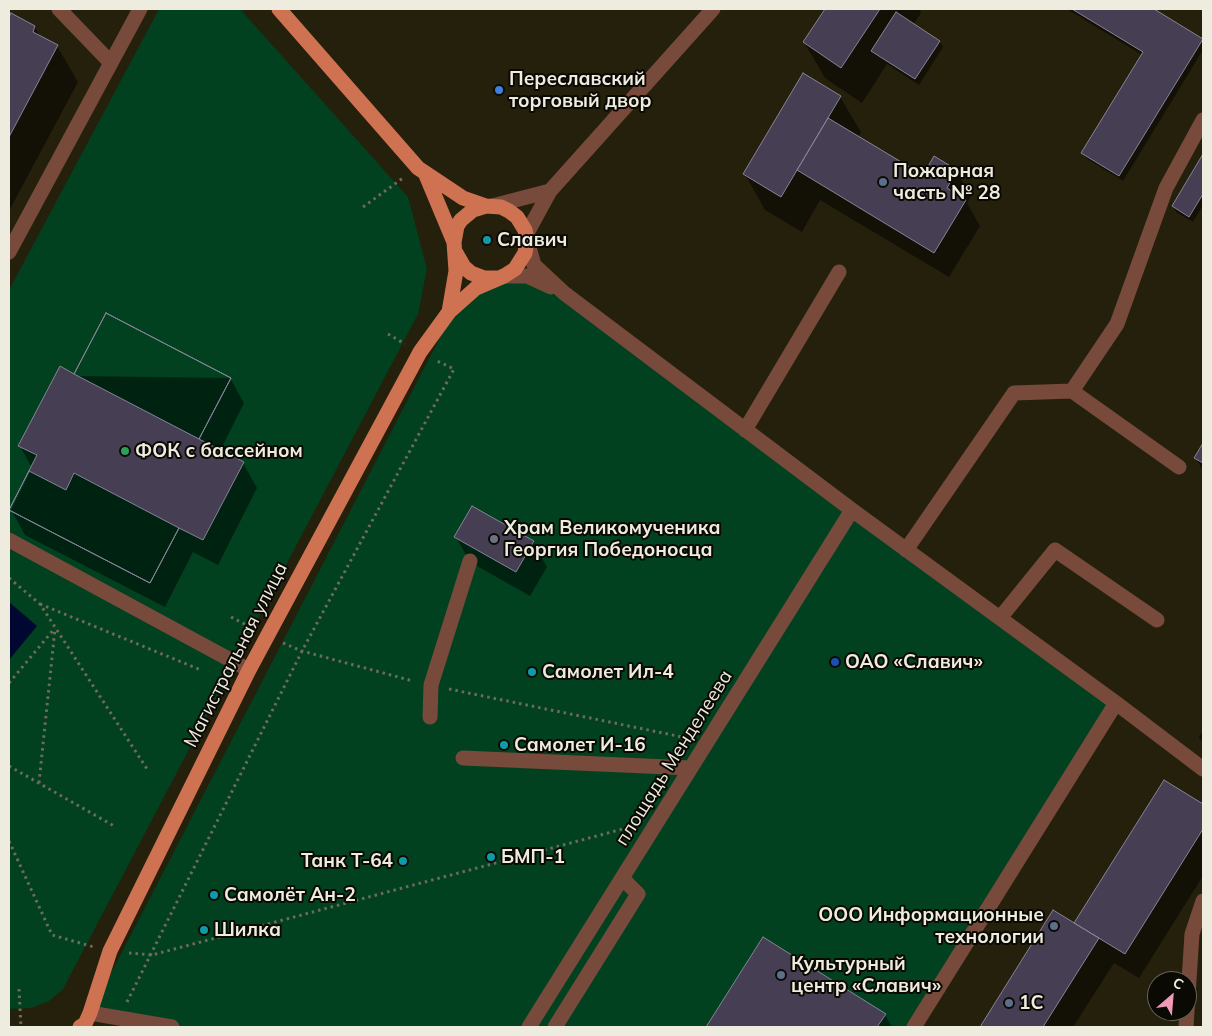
<!DOCTYPE html>
<html>
<head>
<meta charset="utf-8">
<style>
  body { margin:0 }
  #map { position:relative; width:1212px; height:1036px; overflow:hidden; background:#24200c; font-family:Mulish,sans-serif }
  canvas { display:block }
  .frame { position:absolute; inset:0; border:10px solid #eeebdf; pointer-events:none }
  .north { position:absolute; left:1147px; top:971px; width:50px; height:50px; box-sizing:border-box; background:#0b0903; border:1px solid #66635b; border-radius:50%; rotate:27deg; font-size:14px; font-weight:700; line-height:20px; text-align:center; color:#eeebdf }
  .north::after { content:''; display:block; margin:auto; width:18px; height:22px; background:#f09ab7; clip-path:polygon(50% 0,100% 100%,50% 72%,0 100%) }
</style>
</head>
<body>
<div id="map">
<canvas width="1212" height="1036"></canvas>
<div class="frame"></div>
<div class="north">С</div>
</div>
<script>
const g = document.querySelector('canvas').getContext('2d');
g.lineJoin = 'round';
function fill(path, color) { g.fillStyle = color; g.fill(path, 'evenodd'); }
const poly = rows => new Path2D(rows.map(r => 'M' + r).join(''));
function stroke(path, color, width, dash) { g.strokeStyle = color; g.lineWidth = width; g.lineCap = dash ? 'butt' : 'round'; g.setLineDash(dash || []); g.stroke(path); }
function drawText(font, color, halo, rows, align = 'center') {
  g.font = font + ' Mulish,sans-serif'; g.lineWidth = 4; g.setLineDash([]); g.textBaseline = 'middle'; g.strokeStyle = halo; g.fillStyle = color; for (const [text, x, y, turn = 0] of rows) {
    g.save(); g.translate(x, y); g.rotate((+turn || 0) * Math.PI / 180); g.textAlign = isNaN(turn) ? turn : align; if (halo) g.strokeText(text, 0, 0); g.fillText(text, 0, 0); g.restore();
  }
}
fill(poly([
  [159,9,240,9,408,197,427,269,418,314,63,989,49,1001,31,1008,9,1009,9,290],
  [526,282,561,298,1116,703,913,1027,175,1027,91,1012,448,322,479,292,499,283]
]), '#01411f');
fill(poly([
  [9,602,37,626,9,660]
]), '#000730');
fill(poly([
  [826,9,919,9,921,13,913,25,940,41,943,47,919,85,887,64,862,103,825,78,804,42],
  [1067,9,1151,9,1203,42,1203,50,1123,181,1086,158,1083,153,1142,55],
  [11,15,35,27,40,37,57,46,78,82,9,211,9,20],
  [840,97,861,132,858,137,924,177,935,158,956,171,971,196,967,203,980,226,949,277,820,200,802,232,765,210,745,174],
  [1203,157,1203,205,1193,222,1176,212,1173,206],
  [74,376,230,378,244,403,220,451,243,463,257,488,218,565,193,552,165,607,25,535,11,510,32,468,20,446],
  [1203,445,1203,471,1196,458],
  [456,537,533,542,547,567,530,596,470,562],
  [1203,730,1203,744,1199,737],
  [1165,781,1203,806,1203,876,1139,978,1114,963,1073,1027,981,1027,1054,911,1075,925],
  [763,938,885,1015,892,1027,707,1027]
]), '#0007');
const building = poly([
  [825,9,880,9,841,68,803,42,825,9],
  [1072,9,1154,9,1203,39,1119,176,1081,153,1143,52,1072,9],
  [896,12,940,41,915,79,871,51,896,12],
  [11,13,35,26,33,32,58,45,9,137,9,17,11,13],
  [803,73,841,96,781,197,743,174,803,73],
  [828,118,923,175,934,156,957,170,947,188,966,200,934,253,797,170,828,118],
  [1203,154,1203,194,1189,217,1172,206,1203,154],
  [106,313,231,378,199,439,244,462,203,540,179,528,150,583,9,510,37,455,18,446,60,366,74,374,106,313],
  [106,313,231,378,199,439,74,374,106,313],
  [1203,443,1203,463,1194,458,1203,443],
  [29,471,66,490,74,473,179,528,150,583,9,510,29,471],
  [472,506,534,541,516,572,454,537,472,506],
  [1164,780,1203,804,1203,829,1125,954,1074,923,1164,780],
  [1053,910,1099,938,1043,1027,980,1027,1053,910],
  [763,937,886,1014,877,1027,706,1027,763,937]
]);
fill(building, '#463f53');
stroke(building, '#888298', 1);
stroke(poly([
  [363,207,403,178],
  [388,334,405,344],
  [9,578,40,604,147,769],
  [40,604,201,670],
  [231,617,252,628],
  [283,643,302,651,413,681],
  [9,683,55,628],
  [449,689,687,738],
  [9,766,114,826],
  [39,783,55,629],
  [9,841,52,935,94,947],
  [129,953,152,955,634,826],
  [19,989,21,1027],
  [127,1002,302,651,454,369,437,361]
]), '#6e6b5a', 3, [2.5, 4]);
stroke(poly([
  [59,9,111,63],
  [492,206,550,191],
  [526,235,550,191,713,9],
  [527,240,534,265,564,293,852,510,1116,703,914,1027],
  [9,252,140,9],
  [504,276,527,276,551,287],
  [1072,391,1179,467],
  [745,430,839,272],
  [9,540,249,670],
  [906,550,1014,393,1072,391,1117,324,1166,188,1203,120],
  [1000,618,1055,550,1157,620],
  [1116,703,1203,769],
  [430,717,431,685,470,561],
  [463,758,691,768],
  [90,1013,172,1027],
  [529,1027,852,510],
  [555,1027,638,894,622,878],
  [1186,1027,1192,934,1203,901]
]), '#774a3b', 15);
stroke(poly([
  [279,9,418,168,463,198,486,206],
  [426,175,454,242,456,271,449,312],
  [456,253,464,267,471,273,484,278,496,278],
  [80,1027,85,1024,90,1013,110,951,249,670,420,352,449,312,476,288,504,276,515,269,525,253,527,240,525,230,517,217,509,211,501,207,486,206,473,210,461,220,457,226,454,242]
]), '#ce7252', 15);
for (const [x, y, r, color] of [
  [499,90,5,"#3f7fe0"],
  [883,182,5,"#5c6f8a"],
  [487,240,5,"#0f9aa8"],
  [125,451,5,"#2e9e5b"],
  [494,539,5,"#6b7280"],
  [835,662,5,"#1a4fb4"],
  [532,672,5,"#0f9aa8"],
  [504,745,5,"#0f9aa8"],
  [491,857,5,"#0f9aa8"],
  [403,861,5,"#0f9aa8"],
  [214,895,5,"#0f9aa8"],
  [1054,926,5,"#5c6f8a"],
  [204,930,5,"#0f9aa8"],
  [781,975,5,"#5c6f8a"],
  [1009,1003,5,"#5c6f8a"]
]) { const dot = new Path2D(); dot.arc(x, y, r, 0, 2 * Math.PI); g.fillStyle = color; g.fill(dot); stroke(dot, '#0b0903', 2); }
drawText('bold 19px', '#eeebdf', '#0b0903', [
  ["Переславский",509,79],
  ["торговый двор",509,101],
  ["Пожарная",893,171],
  ["часть № 28",893,193],
  ["Славич",497,240],
  ["ФОК с бассейном",135,451],
  ["Храм Великомученика",504,528],
  ["Георгия Победоносца",504,550],
  ["ОАО «Славич»",845,662],
  ["Самолет Ил-4",542,672],
  ["Самолет И-16",514,745],
  ["БМП-1",501,857],
  ["Танк Т-64",393,861,"right"],
  ["Самолёт Ан-2",224,895],
  ["ООО Информационные",1044,915,"right"],
  ["технологии",1044,937,"right"],
  ["Шилка",214,930],
  ["Культурный",791,964],
  ["центр «Славич»",791,986],
  ["1С",1019,1003]
], 'left');
drawText('19px', '#eeebdf', '#0b0903', [
  ["Магистральная улица",236,655,-63],
  ["площадь Менделеева",674,758,-58]
]);
</script>
</body>
</html>
